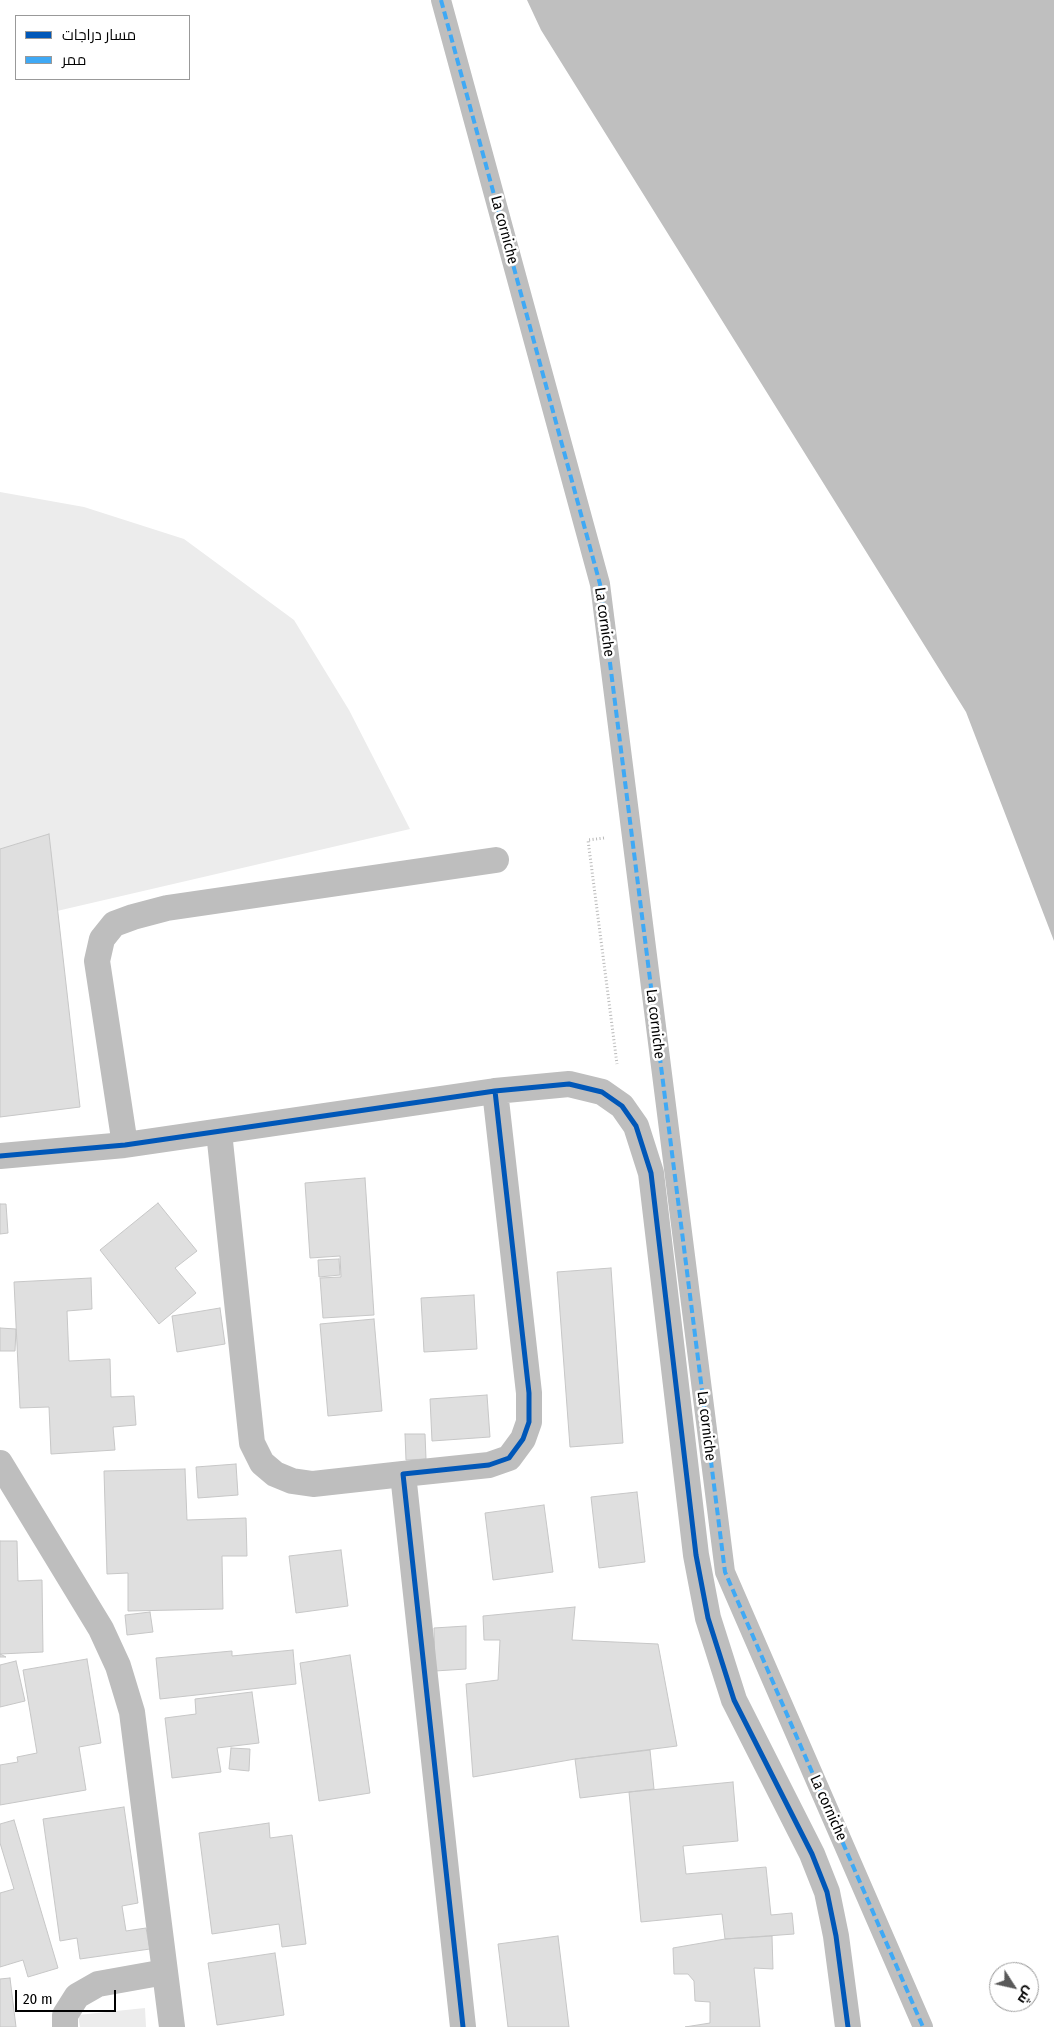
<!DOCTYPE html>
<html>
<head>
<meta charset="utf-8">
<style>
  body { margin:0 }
  #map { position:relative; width:1054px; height:2027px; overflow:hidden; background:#fff; font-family:"Fira Sans Condensed",Cairo,sans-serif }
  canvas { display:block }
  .legend { position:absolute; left:15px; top:15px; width:175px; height:65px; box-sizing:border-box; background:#fff; border:1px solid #999; margin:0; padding:6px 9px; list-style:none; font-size:15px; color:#000 }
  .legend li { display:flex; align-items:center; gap:10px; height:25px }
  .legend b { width:25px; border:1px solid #999 }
  .north { position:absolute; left:989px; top:1962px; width:50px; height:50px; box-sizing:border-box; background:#fff; border:1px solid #999; border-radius:50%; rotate:125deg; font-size:14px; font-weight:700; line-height:20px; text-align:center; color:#000 }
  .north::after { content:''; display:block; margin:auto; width:18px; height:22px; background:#595959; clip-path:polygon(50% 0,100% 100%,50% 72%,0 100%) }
  .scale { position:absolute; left:15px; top:1990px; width:101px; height:22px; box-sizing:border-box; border:2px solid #000; border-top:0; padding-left:6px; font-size:15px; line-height:18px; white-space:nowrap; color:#000; -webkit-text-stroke:4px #fff; paint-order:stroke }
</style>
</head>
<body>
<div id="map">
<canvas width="1054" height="2027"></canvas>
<ul class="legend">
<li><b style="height:6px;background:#0057b8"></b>مسار دراجات</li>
<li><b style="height:6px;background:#3fa9f5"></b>ممر</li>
</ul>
<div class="north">ش</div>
<div class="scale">20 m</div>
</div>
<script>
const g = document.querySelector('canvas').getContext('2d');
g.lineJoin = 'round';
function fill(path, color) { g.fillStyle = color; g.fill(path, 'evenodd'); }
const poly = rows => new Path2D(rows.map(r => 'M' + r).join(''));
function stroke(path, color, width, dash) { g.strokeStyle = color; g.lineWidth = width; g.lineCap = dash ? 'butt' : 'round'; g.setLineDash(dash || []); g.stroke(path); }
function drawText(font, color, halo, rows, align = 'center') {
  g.font = font + ' "Fira Sans Condensed",sans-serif'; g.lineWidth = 5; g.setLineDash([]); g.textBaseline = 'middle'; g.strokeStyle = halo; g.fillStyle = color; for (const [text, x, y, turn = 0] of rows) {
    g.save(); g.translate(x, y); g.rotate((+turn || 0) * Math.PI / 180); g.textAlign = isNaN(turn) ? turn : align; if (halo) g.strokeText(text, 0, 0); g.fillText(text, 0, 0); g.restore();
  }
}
fill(poly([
  [0,492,84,507,184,539,294,620,349,710,410,829,57,911,49,835,0,849],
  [145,2008,146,2027,80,2027,78,2015]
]), '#ececec');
fill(poly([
  [527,0,1054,0,1054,941,966,712,541,30]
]), '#bfbfbf');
const building = poly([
  [49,834,80,1107,0,1117,0,849,49,834],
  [365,1178,374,1315,323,1318,320,1278,341,1277,340,1256,310,1258,305,1183,365,1178],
  [158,1203,197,1251,175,1268,196,1293,159,1324,100,1250,158,1203],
  [0,1204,6,1204,8,1233,0,1234,0,1204],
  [339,1259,340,1275,319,1277,318,1260,339,1259],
  [611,1268,623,1443,570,1447,557,1272,611,1268],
  [91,1278,92,1309,67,1311,69,1361,110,1359,111,1397,134,1396,136,1425,113,1427,115,1450,51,1454,49,1407,20,1408,14,1282,91,1278],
  [474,1295,477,1349,424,1352,421,1298,474,1295],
  [220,1308,225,1344,177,1352,172,1316,220,1308],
  [374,1319,382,1411,328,1416,320,1324,374,1319],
  [0,1328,16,1329,15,1351,0,1351,0,1328],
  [487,1395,490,1437,432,1441,430,1399,487,1395],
  [405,1434,425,1434,426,1459,406,1460,405,1434],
  [236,1464,238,1495,198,1498,196,1467,236,1464],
  [185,1469,187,1520,246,1518,247,1556,222,1556,223,1609,128,1611,128,1573,107,1574,104,1471,185,1469],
  [637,1492,645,1562,599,1568,591,1497,637,1492],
  [544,1505,553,1572,493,1580,485,1513,544,1505],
  [0,1541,17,1541,18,1581,42,1580,43,1652,0,1654,6,1657,0,1657,0,1541],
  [341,1550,348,1606,296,1613,289,1556,341,1550],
  [575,1607,572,1640,658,1644,677,1746,575,1759,473,1777,466,1684,498,1680,500,1640,484,1640,483,1616,575,1607],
  [150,1612,153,1632,127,1635,125,1615,150,1612],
  [466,1626,466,1669,435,1671,434,1628,466,1626],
  [293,1650,296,1684,160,1699,156,1658,232,1651,232,1656,293,1650],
  [350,1655,370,1793,319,1801,300,1663,350,1655],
  [87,1659,101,1743,79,1747,86,1790,0,1805,0,1765,18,1762,17,1757,37,1753,23,1670,87,1659],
  [16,1661,25,1701,0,1707,0,1665,16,1661],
  [252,1692,259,1743,217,1748,221,1772,172,1778,165,1718,196,1714,195,1699,252,1692],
  [231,1748,250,1749,249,1771,229,1769,231,1748],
  [650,1750,654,1789,580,1798,575,1759,650,1750],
  [733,1782,738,1841,683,1846,686,1874,766,1867,771,1915,792,1913,794,1934,725,1939,722,1914,641,1922,629,1792,733,1782],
  [124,1807,138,1903,122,1906,126,1931,146,1928,150,1949,80,1959,77,1938,60,1941,43,1819,124,1807],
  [14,1820,58,1968,28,1977,23,1960,0,1967,0,1893,14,1889,0,1843,0,1824,14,1820],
  [269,1823,270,1838,292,1835,306,1944,282,1947,279,1924,212,1934,199,1833,269,1823],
  [558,1936,569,2027,508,2027,498,1944,558,1936],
  [772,1936,773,1969,754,1968,760,2027,685,2027,710,2023,710,2002,695,2001,694,1981,688,1974,674,1974,673,1948,725,1939,772,1936],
  [275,1953,284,2015,217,2025,208,1963,275,1953],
  [10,1978,16,2027,0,2027,0,1979,10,1978]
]);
fill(building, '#dfdfdf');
stroke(building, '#c7c7c7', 1);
stroke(poly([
  [604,838,588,840,617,1064]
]), '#b9b9b9', 3, [1, 2.5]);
stroke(poly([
  [441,0,600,584,725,1572,923,2027]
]), '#bebebe', 20);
stroke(poly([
  [219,1132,252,1443,262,1463,275,1474,292,1481,313,1484,403,1474],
  [125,1145,97,961,102,939,114,924,133,917,167,908,496,860],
  [0,1156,125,1145,495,1091,569,1084,602,1092,622,1106,636,1126,651,1173,696,1555,708,1618,734,1700,812,1854,827,1892,836,1936,848,2027],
  [0,1463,101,1629,118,1666,132,1712,172,2027],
  [65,2027,65,2015,77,1996,98,1984,165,1972],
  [463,2027,403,1474,489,1465,509,1458,523,1439,529,1422,529,1393,495,1091]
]), '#bebebe', 26);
stroke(poly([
  [441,0,600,584,725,1572,923,2027]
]), '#3fa9f5', 4, [8, 4]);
stroke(poly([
  [0,1156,125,1145,495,1091,569,1084,602,1092,622,1106,636,1126,651,1173,696,1555,708,1618,734,1700,812,1854,827,1892,836,1936,848,2027],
  [463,2027,403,1474,489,1465,509,1458,523,1439,529,1422,529,1393,495,1091]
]), '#0057b8', 5);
drawText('15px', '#000', '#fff', [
  ["La corniche",504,230,75],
  ["La corniche",604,622,82],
  ["La corniche",655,1024,83],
  ["La corniche",706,1426,83],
  ["La corniche",828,1808,66]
]);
</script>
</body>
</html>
